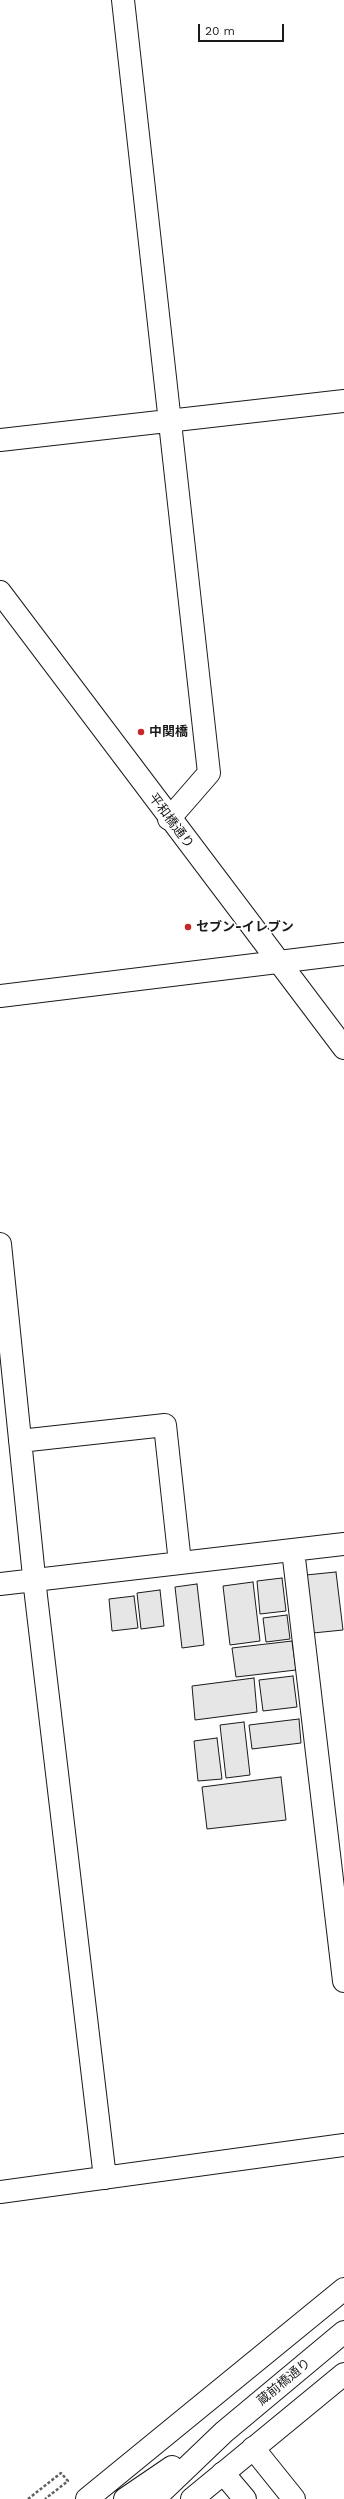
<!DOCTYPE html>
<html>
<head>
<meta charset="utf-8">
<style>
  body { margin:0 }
  #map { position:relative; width:344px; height:2499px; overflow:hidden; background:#fff; font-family:"Work Sans",sans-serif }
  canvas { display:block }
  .scale { position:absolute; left:198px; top:24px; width:86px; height:18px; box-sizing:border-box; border:2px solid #1a1a1a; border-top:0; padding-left:5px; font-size:12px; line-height:14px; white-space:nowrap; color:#1a1a1a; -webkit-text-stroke:3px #fff; paint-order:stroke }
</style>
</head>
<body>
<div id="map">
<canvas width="344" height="2499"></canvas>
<div class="scale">20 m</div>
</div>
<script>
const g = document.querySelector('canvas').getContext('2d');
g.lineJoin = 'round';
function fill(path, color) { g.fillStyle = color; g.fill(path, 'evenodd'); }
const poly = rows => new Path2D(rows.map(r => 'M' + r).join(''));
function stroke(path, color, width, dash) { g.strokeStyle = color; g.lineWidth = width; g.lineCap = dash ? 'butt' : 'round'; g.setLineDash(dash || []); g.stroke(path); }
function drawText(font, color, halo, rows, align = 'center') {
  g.font = font + ' "Work Sans","Noto Sans JP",sans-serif'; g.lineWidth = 3; g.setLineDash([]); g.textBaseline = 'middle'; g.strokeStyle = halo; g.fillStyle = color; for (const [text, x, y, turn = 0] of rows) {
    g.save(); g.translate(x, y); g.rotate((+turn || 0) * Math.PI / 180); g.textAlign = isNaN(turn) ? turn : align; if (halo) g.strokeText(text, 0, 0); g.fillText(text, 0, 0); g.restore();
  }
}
const building = poly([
  [336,1572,343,1630,313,1633,306,1575,336,1572],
  [282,1578,286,1611,260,1614,257,1581,282,1578],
  [253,1582,260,1641,230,1645,223,1586,253,1582],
  [197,1584,204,1645,182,1648,175,1587,197,1584],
  [160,1590,164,1626,141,1629,137,1593,160,1590],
  [134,1596,138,1628,112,1631,109,1599,134,1596],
  [287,1615,290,1639,266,1642,263,1618,287,1615],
  [292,1641,296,1670,236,1677,232,1648,292,1641],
  [293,1676,297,1707,263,1711,259,1680,293,1676],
  [254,1678,257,1712,195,1720,192,1686,254,1678],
  [299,1719,301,1743,252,1749,249,1725,299,1719],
  [244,1722,250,1775,226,1778,220,1725,244,1722],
  [217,1738,222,1779,198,1781,194,1741,217,1738],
  [281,1777,286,1820,207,1829,202,1787,281,1777]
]);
fill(building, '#e6e6e6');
stroke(building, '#1a1a1a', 1);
const minor = poly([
  [123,0,209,773,169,819],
  [0,440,344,401],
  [0,996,344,954],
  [0,1244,36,1596,105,2178],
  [20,1441,165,1425,180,1563],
  [293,1550,344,1981],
  [0,1584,344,1544],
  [0,2192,344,2145],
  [253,2448,294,2499],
  [223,2473,245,2499]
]);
const major = poly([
  [0,592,344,1048],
  [87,2499,344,2289],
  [125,2499,172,2467],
  [154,2499,224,2432,344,2332],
  [192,2499,344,2374]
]);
stroke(minor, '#1a1a1a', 24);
stroke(major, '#1a1a1a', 24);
stroke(poly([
  [28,2499,61,2473,68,2481,45,2499]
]), '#5f5f5f', 2.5, [3, 2]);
stroke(minor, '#fff', 22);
stroke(major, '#fff', 22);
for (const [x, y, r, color] of [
  [141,732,4,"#c62828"],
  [188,927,4,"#c62828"]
]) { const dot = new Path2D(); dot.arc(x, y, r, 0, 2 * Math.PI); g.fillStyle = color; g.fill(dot); stroke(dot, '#fff', 1.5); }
drawText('bold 13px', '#1a1a1a', '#fff', [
  ["中関橋",149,732],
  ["セブン-イレブン",196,927]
], 'left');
drawText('13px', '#1a1a1a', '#fff', [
  ["平和橋通り",171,821,53],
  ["蔵前橋通り",284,2382,-40]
]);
</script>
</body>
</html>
